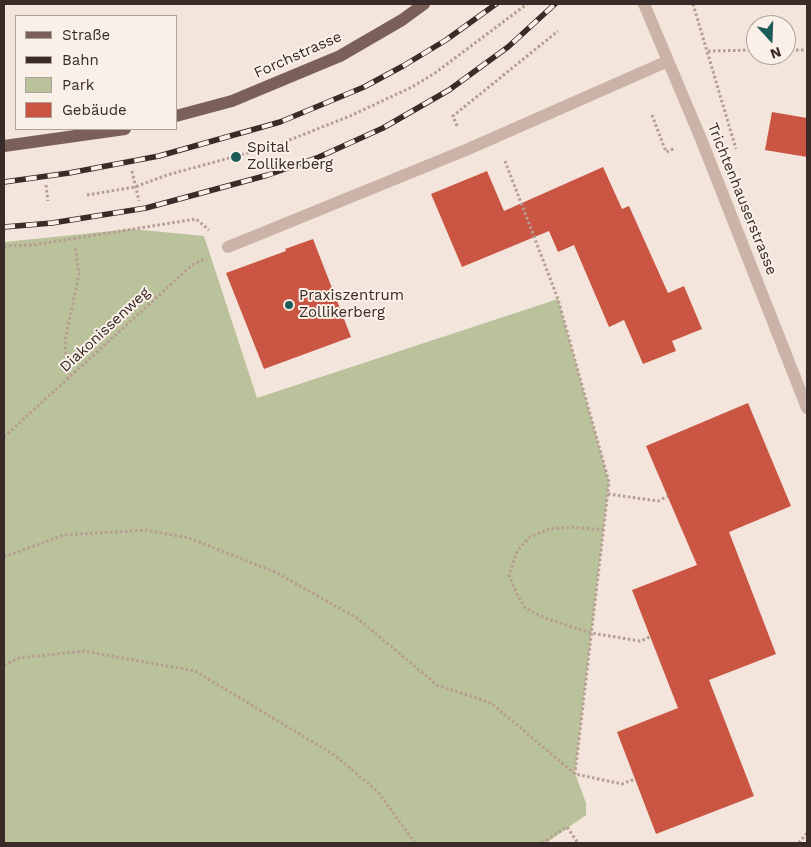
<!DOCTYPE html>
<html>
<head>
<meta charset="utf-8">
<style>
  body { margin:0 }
  #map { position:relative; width:811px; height:847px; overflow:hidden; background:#f3e5dc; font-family:"Work Sans",sans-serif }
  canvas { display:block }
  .frame { position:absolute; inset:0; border:5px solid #382b28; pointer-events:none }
  .legend { position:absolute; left:15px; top:15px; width:162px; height:115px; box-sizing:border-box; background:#faf0e8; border:1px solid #aca19b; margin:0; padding:6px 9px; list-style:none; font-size:15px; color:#382b28 }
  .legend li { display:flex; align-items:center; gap:10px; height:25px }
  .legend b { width:25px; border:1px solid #aca19b }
  .north { position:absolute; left:746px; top:15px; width:50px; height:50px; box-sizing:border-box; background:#faf0e8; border:1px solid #aca19b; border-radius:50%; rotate:160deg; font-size:14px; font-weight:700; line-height:20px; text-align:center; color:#382b28 }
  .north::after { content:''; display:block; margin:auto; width:18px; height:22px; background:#1c5b58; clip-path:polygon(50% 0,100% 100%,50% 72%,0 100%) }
</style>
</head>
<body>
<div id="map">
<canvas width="811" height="847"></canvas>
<div class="frame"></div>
<ul class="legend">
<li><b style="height:6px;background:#7a6058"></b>Straße</li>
<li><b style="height:6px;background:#382b28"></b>Bahn</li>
<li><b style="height:14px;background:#b9c29b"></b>Park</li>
<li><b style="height:14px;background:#ca5543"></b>Gebäude</li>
</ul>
<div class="north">N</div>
</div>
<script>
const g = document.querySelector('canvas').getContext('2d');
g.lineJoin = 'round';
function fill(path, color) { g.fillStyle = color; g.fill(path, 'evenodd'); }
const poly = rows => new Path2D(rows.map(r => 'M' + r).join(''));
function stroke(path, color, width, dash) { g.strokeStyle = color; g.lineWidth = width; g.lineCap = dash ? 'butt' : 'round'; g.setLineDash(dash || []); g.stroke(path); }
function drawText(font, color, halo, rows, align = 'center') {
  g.font = font + ' "Work Sans",sans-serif'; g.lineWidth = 4; g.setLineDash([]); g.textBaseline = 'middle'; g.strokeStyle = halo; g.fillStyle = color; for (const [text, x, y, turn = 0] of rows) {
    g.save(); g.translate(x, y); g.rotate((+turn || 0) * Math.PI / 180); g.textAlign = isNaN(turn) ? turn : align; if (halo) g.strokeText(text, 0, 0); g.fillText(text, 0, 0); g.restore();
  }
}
fill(poly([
  [132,229,204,236,257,398,558,299,609,482,575,773,586,803,586,815,546,843,4,843,4,242]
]), '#b9c29b');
fill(poly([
  [772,112,807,118,807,157,765,150],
  [603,167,622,209,629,206,668,293,684,286,702,329,672,341,676,351,643,364,624,320,609,327,574,245,558,252,549,231,462,267,431,194,487,171,504,211],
  [313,239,351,337,264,369,226,273,286,251,285,249],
  [748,403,791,506,729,532,776,654,709,680,754,796,656,834,617,732,678,708,632,590,697,565,646,446]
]), '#ca5543');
stroke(poly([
  [693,4,736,149],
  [786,50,807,50],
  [708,51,756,50],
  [652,115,666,152,675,148],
  [457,126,453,116,558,31],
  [505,161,558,299,609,482,575,774],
  [132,171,139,201],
  [46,185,48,201],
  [87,195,135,187,167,175,277,145,350,116,412,87,435,73,527,4],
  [4,246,33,245,196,219,209,230],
  [68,379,65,341,79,274,75,247],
  [4,437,192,265,206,258],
  [608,494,658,501,668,496],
  [604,530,572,527,549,529,530,537,517,551,509,575,517,594,525,608,545,618,591,633,640,641,650,637],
  [4,557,64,535,146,530,189,538,275,572,357,618,437,685,491,703,575,774,622,784,635,779],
  [4,665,19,658,84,651,195,671,336,756,378,792,415,843],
  [542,843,567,827,578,843],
  [799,843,807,833]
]), '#b79d91', 3, [2.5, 2.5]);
stroke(poly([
  [644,4,701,139,807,408],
  [228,247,466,150,668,61]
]), '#cbb4a7', 12);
stroke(poly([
  [176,116,232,101,340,56,402,20,424,4],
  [4,146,125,129]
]), '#7a6058', 12);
const rail = poly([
  [4,182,69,173,159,156,280,122,364,87,403,66,446,40,496,4],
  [4,227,52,223,146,208,268,175,319,157,383,128,449,90,508,47,555,4]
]);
stroke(rail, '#382b28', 5.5);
stroke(rail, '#faf0e8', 4, [11]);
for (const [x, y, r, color] of [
  [236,157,6,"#1c5b58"],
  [289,305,5,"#1c5b58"]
]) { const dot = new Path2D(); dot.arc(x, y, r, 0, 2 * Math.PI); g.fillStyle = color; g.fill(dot); stroke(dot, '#faf0e8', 2); }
drawText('15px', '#382b28', '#faf0e8', [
  ["Forchstrasse",298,55,-24],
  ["Trichtenhauserstrasse",742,199,68],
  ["Diakonissenweg",105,330,-43]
]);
drawText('15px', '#382b28', '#faf0e8', [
  ["Spital",247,148],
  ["Zollikerberg",247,165],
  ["Praxiszentrum",299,296],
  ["Zollikerberg",299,313]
], 'left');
</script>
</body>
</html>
